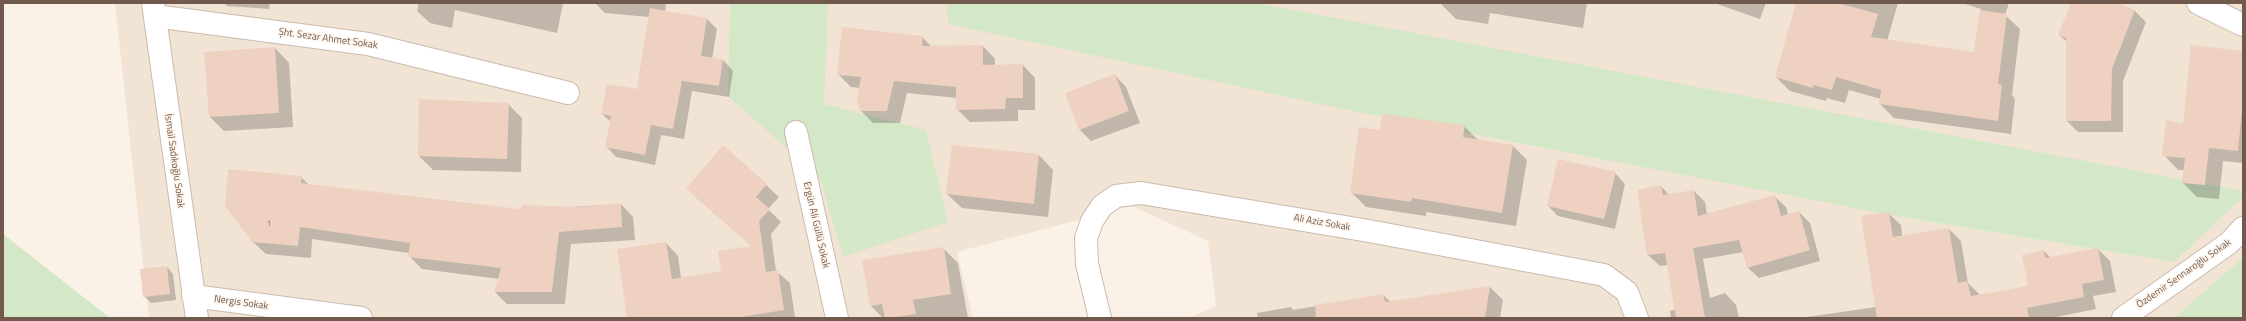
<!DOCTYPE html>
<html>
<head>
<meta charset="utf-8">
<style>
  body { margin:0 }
  #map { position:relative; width:2246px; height:321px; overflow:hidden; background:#fbf2e7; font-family:"Titillium Web",sans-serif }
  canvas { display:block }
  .frame { position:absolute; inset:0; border:4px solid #72594d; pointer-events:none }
</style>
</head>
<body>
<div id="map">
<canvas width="2246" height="321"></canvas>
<div class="frame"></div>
</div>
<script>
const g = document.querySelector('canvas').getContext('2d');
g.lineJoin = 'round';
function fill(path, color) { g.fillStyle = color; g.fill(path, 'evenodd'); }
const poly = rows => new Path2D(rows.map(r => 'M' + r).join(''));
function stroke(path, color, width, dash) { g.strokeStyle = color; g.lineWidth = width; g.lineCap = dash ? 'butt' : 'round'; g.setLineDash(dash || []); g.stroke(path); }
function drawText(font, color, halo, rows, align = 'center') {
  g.font = font + ' "Titillium Web",sans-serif'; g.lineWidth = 3; g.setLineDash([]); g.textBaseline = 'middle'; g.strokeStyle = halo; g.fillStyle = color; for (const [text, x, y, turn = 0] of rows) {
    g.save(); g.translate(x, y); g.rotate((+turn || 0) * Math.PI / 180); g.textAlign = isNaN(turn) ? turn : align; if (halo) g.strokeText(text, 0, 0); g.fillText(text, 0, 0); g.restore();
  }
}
fill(poly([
  [115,3,2243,3,2243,257,2174,318,1189,318,1216,306,1208,241,1132,206,957,252,973,318,149,318]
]), '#f2e4d5');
fill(poly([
  [730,3,828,3,824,104,926,130,948,222,843,257,820,178,728,96],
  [947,3,1257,3,2243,191,2243,197,2174,262,1891,215,1343,109,948,24],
  [3,234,110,318,3,318],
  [2243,257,2243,318,2174,318]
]), '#d4e7c6');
fill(poly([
  [224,3,270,3,269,9,227,6],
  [419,3,563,3,557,33,455,10,452,28,430,23,417,11],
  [595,3,666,3,665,12,707,19,717,29,712,59,723,60,733,71,729,97,692,91,684,139,661,135,655,165,616,157,606,146,611,122,602,114,637,91,649,17,605,13],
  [1442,3,1587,3,1583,28,1490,13,1488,24,1456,19,1442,5],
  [1714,3,1766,3,1760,19],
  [1797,3,1898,3,1887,41,1974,53,1981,9,1962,3,2009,3,2005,15,2020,29,2012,95,2015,99,2011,134,1894,118,1880,104,1881,99,1849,90,1845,103,1827,98,1826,101,1790,91,1776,77],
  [2072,3,2115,3,2135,11,2146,22,2123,81,2123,132,2078,132,2067,121,2067,42,2059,35],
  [922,37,932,47,983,46,995,59,995,66,1023,65,1035,78,1035,110,1018,110,1018,121,970,122,957,109,957,98,907,93,900,123,873,123,861,111,860,88,851,87,838,74],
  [275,48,289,63,293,127,224,131,210,117,205,53],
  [2243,52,2243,163,2223,161,2219,199,2197,197,2183,183,2184,170,2178,170,2164,155,2184,126],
  [1115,75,1126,87,1140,123,1091,141,1080,130],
  [508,104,522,118,521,172,433,170,419,156],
  [1464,126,1479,141,1513,146,1527,160,1516,226,1426,212,1426,216,1366,207,1351,192,1381,132],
  [1039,155,1053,170,1048,217,962,208,947,194],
  [1615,173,1625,184,1615,229,1558,216,1548,206],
  [301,177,309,185,521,210,621,204,633,217,635,240,571,244,565,304,507,304,495,292,499,279,422,269,409,256,409,253,312,239,311,258,266,254,253,242],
  [766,185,779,197,768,209,781,222,771,234,776,271,790,283,795,318,628,318,666,243,678,256,681,278,722,272,752,246,687,189],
  [1661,186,1669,195,1694,191,1705,202,1707,214,1774,196,1786,207,1788,215,1799,212,1810,223,1820,261,1759,278,1747,267,1744,252,1703,259,1710,298,1725,293,1736,305,1739,318,1671,318,1670,311,1676,309,1668,265,1660,266,1648,255,1638,190],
  [1888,213,1901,225,1902,236,1949,229,1961,241,1968,283,1980,295,2029,287,2044,251,2051,258,2098,249,2110,261,2116,292,2093,296,2096,309,2051,318,1800,318,1876,307],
  [943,248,958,263,968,318,883,318,871,306],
  [167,267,173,274,176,300,151,303,144,296],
  [1490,287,1503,300,1500,318,1258,318,1257,313,1291,307,1293,310,1383,295,1391,302]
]), '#0003');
fill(poly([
  [1796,3,1838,3,1878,14,1871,37,1974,52,1980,10,2007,14,1998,84,2002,85,1998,121,1879,104,1881,90,1836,77,1832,90,1813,85,1813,88,1775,77],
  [2071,3,2118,3,2135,10,2112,69,2111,121,2066,121,2066,38,2058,35],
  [650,8,707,18,701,56,723,59,719,86,682,81,673,129,651,125,645,155,605,147,611,116,601,114,607,84,637,89],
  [842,27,923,36,922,46,983,45,983,65,1023,64,1023,98,1006,98,1005,109,956,110,956,87,894,81,887,111,860,111,857,99,861,77,837,75],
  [2191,45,2243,51,2243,99,2238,151,2209,148,2205,185,2182,183,2185,158,2162,156,2166,120,2183,124],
  [275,47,279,113,209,117,204,52],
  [1115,74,1129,111,1079,130,1065,93],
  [419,99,509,103,507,159,418,156],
  [1382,114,1465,125,1463,137,1513,145,1502,213,1412,198,1411,202,1350,193,1359,127,1380,130],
  [723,145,767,184,756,197,770,209,759,221,766,272,778,270,784,310,735,318,627,318,617,249,666,242,672,279,721,271,718,251,751,246,686,189],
  [952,145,1039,154,1034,204,946,194],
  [1558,159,1616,172,1604,219,1547,206],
  [228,169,302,176,301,183,520,209,522,205,580,207,621,203,622,227,559,232,552,292,494,292,501,268,408,257,410,243,300,227,298,246,252,242,225,206],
  [1661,185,1663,195,1694,190,1698,216,1775,195,1781,216,1799,211,1810,250,1747,268,1739,240,1693,248,1705,318,1676,318,1665,253,1647,255,1637,190],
  [1889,212,1893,237,1949,228,1958,283,1967,281,1971,296,2028,286,2022,255,2044,250,2045,258,2098,248,2104,280,2082,284,2084,297,2027,308,2029,318,1877,318,1861,216],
  [944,247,951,294,913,300,916,314,889,318,885,318,882,304,870,306,862,260],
  [167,266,170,294,143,297,140,269],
  [1490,286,1485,318,1316,318,1315,305,1383,294,1385,302]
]), '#eed1c0');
const minor = poly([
  [2198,3,2243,25],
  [155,16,368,44,568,93],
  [796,132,837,318],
  [193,296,361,318],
  [1100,318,1087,264,1086,238,1092,221,1102,206,1116,196,1141,193,1369,231,1604,275,1627,292,1637,318],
  [2123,318,2229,243,2243,228]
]);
const tertiary = poly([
  [153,3,197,318]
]);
stroke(minor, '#ccbaad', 24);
stroke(tertiary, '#ccbaad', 24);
stroke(minor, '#fff', 22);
stroke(tertiary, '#fff', 22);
drawText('8px', '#91776a', null, [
  ["1",269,224]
]);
drawText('10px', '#72594d', '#fef6ed', [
  ["Şht. Sezar Ahmet Sokak",328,39,8],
  ["İsmail Sadıkoğlu Sokak",174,161,82],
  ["Ali Aziz Sokak",1322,223,10],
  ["Ergün Ali Güllü Sokak",816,225,77],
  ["Özdemir Sennaroğlu Sokak",2184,274,-35],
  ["Nergis Sokak",241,303,8]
]);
</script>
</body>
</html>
